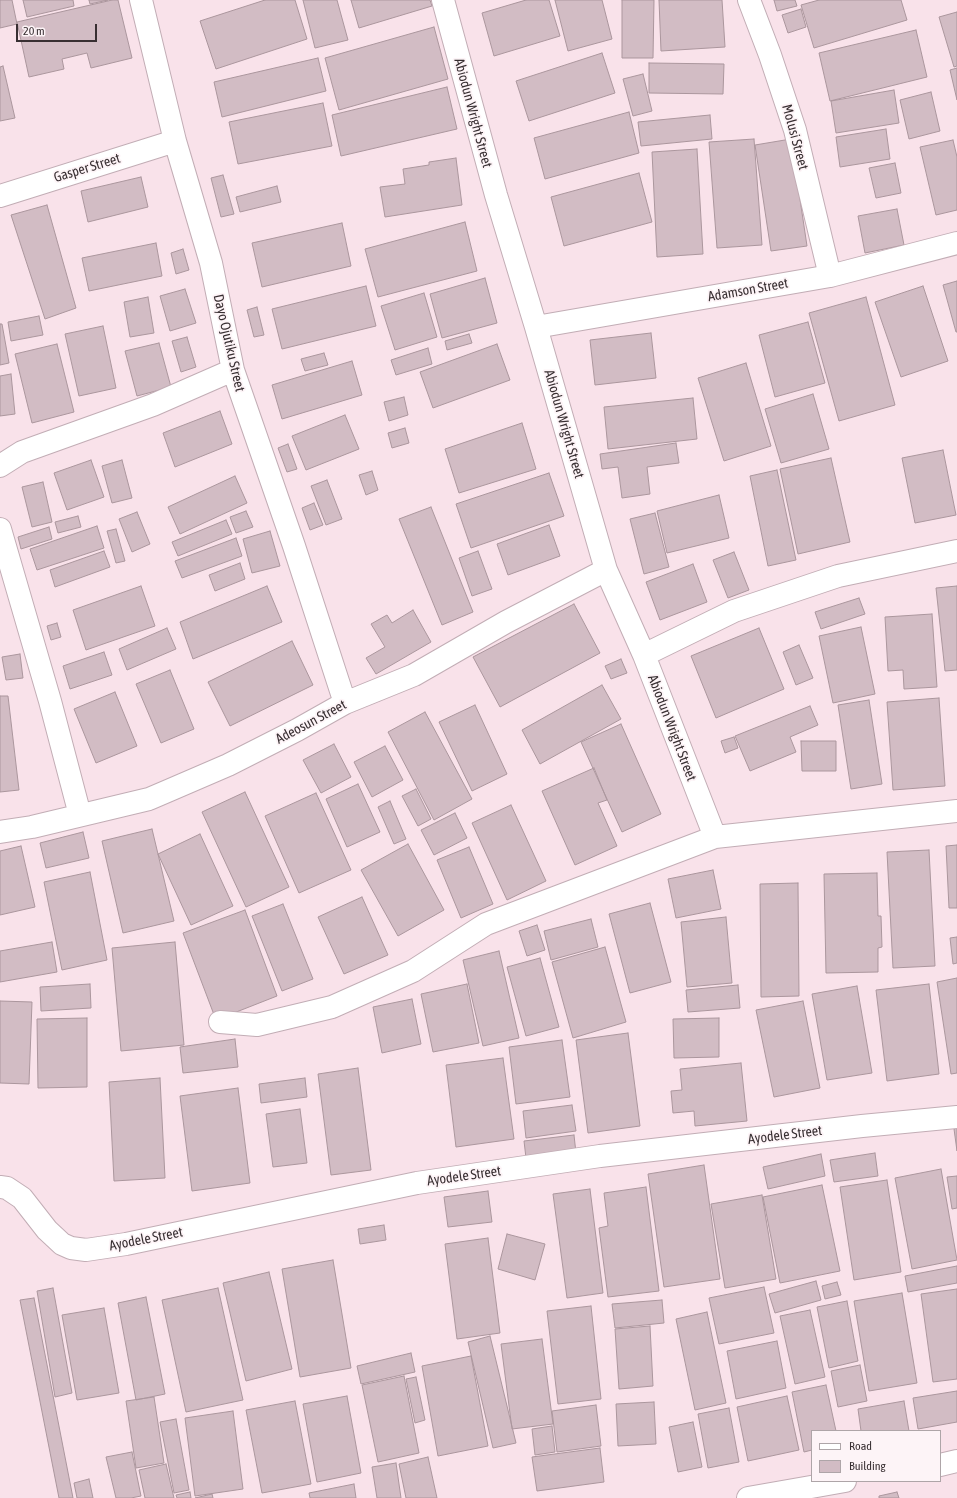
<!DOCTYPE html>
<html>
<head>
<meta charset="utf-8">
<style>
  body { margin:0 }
  #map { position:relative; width:957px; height:1498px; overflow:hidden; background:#f9e2ea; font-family:"Asap Condensed",sans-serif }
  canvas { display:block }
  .legend { position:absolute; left:811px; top:1430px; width:130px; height:52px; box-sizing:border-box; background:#fdf4f7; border:1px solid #aea5a8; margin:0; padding:5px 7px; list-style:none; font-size:12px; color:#382f32 }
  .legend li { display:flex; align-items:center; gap:8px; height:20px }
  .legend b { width:20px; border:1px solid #aea5a8 }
  .scale { position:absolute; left:16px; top:24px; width:81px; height:18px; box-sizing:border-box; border:2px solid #382f32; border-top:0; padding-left:5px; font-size:12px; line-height:14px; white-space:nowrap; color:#382f32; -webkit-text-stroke:3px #fdf4f7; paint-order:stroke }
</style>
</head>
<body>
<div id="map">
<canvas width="957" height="1498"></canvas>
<ul class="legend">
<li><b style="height:5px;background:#fff"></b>Road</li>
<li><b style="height:11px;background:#d2bcc4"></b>Building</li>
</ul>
<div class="scale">20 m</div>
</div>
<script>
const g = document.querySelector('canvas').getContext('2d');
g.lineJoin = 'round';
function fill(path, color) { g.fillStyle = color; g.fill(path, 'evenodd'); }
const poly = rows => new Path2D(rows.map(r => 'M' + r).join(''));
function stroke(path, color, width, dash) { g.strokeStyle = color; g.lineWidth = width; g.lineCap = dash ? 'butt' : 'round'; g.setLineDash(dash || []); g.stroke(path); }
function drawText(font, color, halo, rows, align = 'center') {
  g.font = font + ' "Asap Condensed",sans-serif'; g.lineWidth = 3.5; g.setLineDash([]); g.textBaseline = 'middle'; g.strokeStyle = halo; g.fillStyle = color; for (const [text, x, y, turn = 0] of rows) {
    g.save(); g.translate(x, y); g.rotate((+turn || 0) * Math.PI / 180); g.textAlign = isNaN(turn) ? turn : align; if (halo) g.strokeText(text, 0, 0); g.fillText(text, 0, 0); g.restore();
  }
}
const building = poly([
  [0,0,12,0,17,24,0,28,0,0],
  [23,0,73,0,74,6,27,17,23,0],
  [89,0,108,0,90,4,89,0],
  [112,0,118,0,132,58,91,68,87,53,62,59,64,69,29,77,17,22,112,0],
  [265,0,295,0,307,39,216,69,200,21,265,0],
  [303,0,337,0,348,40,315,48,303,0],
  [351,0,430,0,432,6,359,28,351,0],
  [526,0,549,0,560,36,494,56,482,13,526,0],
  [555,0,602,0,612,39,568,51,555,0],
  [622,0,654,0,653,58,622,58,622,0],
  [659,0,722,0,725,47,661,51,659,0],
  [774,0,795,0,797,6,777,11,774,0],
  [819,0,901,0,907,20,814,48,801,5,819,0],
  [801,9,806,27,788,33,782,15,801,9],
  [957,12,957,66,954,67,939,17,957,12],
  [434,27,448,79,339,110,325,58,434,27],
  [916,30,927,77,830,101,819,53,916,30],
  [602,53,615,93,529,121,516,81,602,53],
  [318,58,326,91,222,117,214,82,318,58],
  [649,63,724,64,723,94,649,93,649,63],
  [3,66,15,118,0,121,0,67,3,66],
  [957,68,957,100,950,70,957,68],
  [643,74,652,111,633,116,623,79,643,74],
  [447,87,457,129,341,156,332,115,447,87],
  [894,90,899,123,836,133,831,101,894,90],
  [931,92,940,131,909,139,900,100,931,92],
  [323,103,332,146,238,164,229,122,323,103],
  [629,112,639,153,545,179,534,138,629,112],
  [710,115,712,139,641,146,638,122,710,115],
  [886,129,890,159,840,167,836,137,886,129],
  [754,139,762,245,717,248,709,142,754,139],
  [791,139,807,246,771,251,755,145,791,139],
  [953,140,957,157,957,210,936,215,920,147,953,140],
  [697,149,703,254,657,257,652,152,697,149],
  [456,158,462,205,385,217,380,187,405,184,403,169,429,165,429,162,456,158],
  [895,163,901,193,876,198,869,168,895,163],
  [639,173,652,222,564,246,551,197,639,173],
  [223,175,234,214,221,217,211,178,223,175],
  [141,177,148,207,88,222,81,191,141,177],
  [277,186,281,202,240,212,236,197,277,186],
  [47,205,76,308,45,319,11,215,47,205],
  [897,209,904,245,865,253,858,216,897,209],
  [465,222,477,271,378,297,365,249,465,222],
  [342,223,351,266,262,287,252,243,342,223],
  [156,243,162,276,89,291,82,258,156,243],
  [183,249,189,270,176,274,171,253,183,249],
  [485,278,497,323,442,338,430,294,485,278],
  [957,281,957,332,956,332,943,285,957,281],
  [366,286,376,326,282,349,272,309,366,286],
  [923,286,948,361,901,377,875,302,923,286],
  [185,289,196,323,170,331,160,296,185,289],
  [424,293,437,337,395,350,381,306,424,293],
  [148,297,154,333,130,337,124,302,148,297],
  [866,297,895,405,839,421,809,313,866,297],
  [257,307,264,335,254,337,247,310,257,307],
  [39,316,43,335,11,341,8,322,39,316],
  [808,322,825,383,775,397,759,335,808,322],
  [0,324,2,324,9,363,0,365,0,324],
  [103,326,116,388,79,396,65,334,103,326],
  [651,333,656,378,595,385,590,340,651,333],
  [469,334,472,343,447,350,445,341,469,334],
  [187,337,196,367,181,372,172,341,187,337],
  [159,343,171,387,137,396,125,351,159,343],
  [57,344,74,412,32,423,15,354,57,344],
  [497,344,510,380,433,408,420,372,497,344],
  [428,348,432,364,396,375,391,360,428,348],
  [324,353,328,365,305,371,301,359,324,353],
  [352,361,362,395,282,419,272,385,352,361],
  [746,363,771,446,724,461,698,378,746,363],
  [11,374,15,414,0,416,0,376,11,374],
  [813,394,829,449,781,463,765,409,813,394],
  [404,397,408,415,389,421,384,402,404,397],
  [693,398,697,439,608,449,604,407,693,398],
  [220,411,232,444,175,467,163,433,220,411],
  [345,415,359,449,306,470,292,436,345,415],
  [522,423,536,469,459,493,445,449,522,423],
  [405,428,409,443,392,448,388,433,405,428],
  [676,443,679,463,647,467,650,494,622,498,618,467,602,469,600,454,676,443],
  [288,444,297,469,287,472,278,448,288,444],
  [943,450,956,515,915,523,902,458,943,450],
  [831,458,850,542,798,554,780,469,831,458],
  [91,460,104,497,67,510,54,473,91,460],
  [122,460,132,498,112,503,102,466,122,460],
  [777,470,796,560,768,566,750,476,777,470],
  [372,471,378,490,366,495,359,475,372,471],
  [549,473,564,516,471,548,456,504,549,473],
  [235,476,247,503,180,534,168,507,235,476],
  [327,480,342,519,326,525,311,486,327,480],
  [43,482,52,522,32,527,22,487,43,482],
  [719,495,729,538,667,553,657,511,719,495],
  [314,503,323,525,310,530,302,508,314,503],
  [431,507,473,612,442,625,399,519,431,507],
  [246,511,253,527,236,533,230,517,246,511],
  [137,512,150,544,132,552,119,519,137,512],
  [655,513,669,567,644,574,630,519,655,513],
  [78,516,81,527,58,533,55,522,78,516],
  [226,520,232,534,178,556,172,542,226,520],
  [549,525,560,556,508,575,497,544,549,525],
  [97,526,104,548,37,570,30,549,97,526],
  [49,527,52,539,21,549,18,537,49,527],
  [116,529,125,561,116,563,107,531,116,529],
  [270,531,280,566,252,573,243,539,270,531],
  [236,538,242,556,182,578,175,561,236,538],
  [104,551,110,567,55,587,50,570,104,551],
  [478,551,492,589,472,596,459,558,478,551],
  [734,552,749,590,728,598,713,560,734,552],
  [240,563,245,579,215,591,209,575,240,563],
  [693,564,707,602,660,620,646,582,693,564],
  [141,586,155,626,86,650,73,610,141,586],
  [267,586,282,622,193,659,180,622,267,586],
  [957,586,957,670,945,671,936,588,957,586],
  [859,598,865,614,821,629,815,612,859,598],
  [574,604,600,653,500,707,473,657,574,604],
  [413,610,431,642,376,674,366,658,385,647,371,624,387,615,392,623,413,610],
  [932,614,937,687,904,689,903,670,888,671,885,617,932,614],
  [57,623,61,637,51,640,47,626,57,623],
  [861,627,875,694,833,703,819,636,861,627],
  [167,628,176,649,127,670,119,649,167,628],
  [759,628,784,689,716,718,691,656,759,628],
  [292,641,313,685,230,726,208,682,292,641],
  [799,645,813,678,796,685,783,652,799,645],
  [104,652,112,675,70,689,63,666,104,652],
  [20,654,23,678,6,680,2,657,20,654],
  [621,659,627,673,611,679,605,666,621,659],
  [170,670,194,729,161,743,136,684,170,670],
  [602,685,621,719,540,764,522,730,602,685],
  [115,692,137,746,96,763,74,709,115,692],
  [0,696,8,696,19,790,0,792,0,696],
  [939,698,945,786,893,790,887,702,939,698],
  [869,700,882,784,851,789,838,705,869,700],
  [475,705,507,774,472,791,439,722,475,705],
  [810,706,818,725,790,737,796,752,750,771,735,736,810,706],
  [425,712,472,799,434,820,388,732,425,712],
  [621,724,661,814,622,832,581,742,621,724],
  [734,737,738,748,725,753,721,741,734,737],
  [801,741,836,741,836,771,802,771,801,741],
  [334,744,351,777,321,793,303,760,334,744],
  [385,746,403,780,372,797,354,762,385,746],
  [594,768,607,800,598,803,617,846,575,865,542,791,594,768],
  [358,784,380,832,347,847,326,799,358,784],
  [416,789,431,819,418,826,402,796,416,789],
  [245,792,289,887,246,907,202,812,245,792],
  [316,793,351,870,299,893,265,816,316,793],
  [390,801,406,839,394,844,378,807,390,801],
  [511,805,546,881,507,900,472,823,511,805],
  [455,813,467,838,434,855,421,830,455,813],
  [152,829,174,921,123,933,102,841,152,829],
  [83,832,89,858,46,868,40,843,83,832],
  [200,834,233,906,191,925,158,854,200,834],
  [408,844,444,910,398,936,361,870,408,844],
  [957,845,957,908,949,908,946,846,957,845],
  [21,846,35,907,0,915,0,851,21,846],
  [469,847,493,904,461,918,437,860,469,847],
  [929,850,935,966,893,968,887,852,929,850],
  [713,870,721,909,676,918,668,879,713,870],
  [90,872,107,960,62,970,44,882,90,872],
  [877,873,878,916,881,916,882,947,878,948,878,972,826,973,824,874,877,873],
  [798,883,799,996,761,997,760,884,798,883],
  [362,897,388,955,344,974,318,917,362,897],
  [650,903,671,982,630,993,609,914,650,903],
  [283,904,313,979,282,991,252,916,283,904],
  [245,910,277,996,216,1020,183,933,245,910],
  [726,917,732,983,687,987,681,922,726,917],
  [591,919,598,947,551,960,544,931,591,919],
  [537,925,545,950,527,956,519,931,537,925],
  [957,937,957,963,953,964,950,938,957,937],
  [52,942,57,972,0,982,0,951,52,942],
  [175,942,184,1045,121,1051,112,948,175,942],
  [605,947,626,1022,573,1038,552,962,605,947],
  [499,951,519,1038,483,1046,463,960,499,951],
  [540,958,559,1027,526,1036,507,967,540,958],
  [957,978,957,1073,951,1074,937,982,957,978],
  [90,984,91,1008,41,1011,40,987,90,984],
  [467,984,479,1043,433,1052,421,994,467,984],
  [929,984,939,1074,887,1081,876,990,929,984],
  [738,985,740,1008,688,1012,686,990,738,985],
  [857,986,872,1073,827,1080,812,994,857,986],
  [412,999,421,1044,382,1053,373,1007,412,999],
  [0,1001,32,1002,29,1084,0,1083,0,1001],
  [803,1001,820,1088,774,1097,756,1010,803,1001],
  [87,1018,87,1087,38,1088,37,1019,87,1018],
  [719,1018,719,1057,674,1058,673,1019,719,1018],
  [628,1033,640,1126,588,1133,576,1040,628,1033],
  [235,1039,238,1067,183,1073,180,1047,235,1039],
  [562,1040,570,1097,516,1104,509,1047,562,1040],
  [503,1058,514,1139,456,1147,446,1065,503,1058],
  [741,1063,747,1121,695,1126,694,1111,673,1113,671,1091,682,1090,680,1069,741,1063],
  [358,1068,371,1170,331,1175,318,1074,358,1068],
  [160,1078,165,1178,114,1181,109,1082,160,1078],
  [305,1078,307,1097,261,1103,259,1084,305,1078],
  [238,1088,250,1183,192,1191,180,1096,238,1088],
  [572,1105,576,1131,526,1138,523,1111,572,1105],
  [300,1109,307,1163,273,1167,266,1114,300,1109],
  [957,1128,957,1151,954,1129,957,1128],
  [574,1135,576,1153,526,1158,524,1141,574,1135],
  [875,1153,878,1176,834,1182,830,1160,875,1153],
  [821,1154,825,1176,768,1189,763,1167,821,1154],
  [704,1165,720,1279,664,1287,648,1174,704,1165],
  [941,1169,957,1260,912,1269,895,1178,941,1169],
  [957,1176,957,1208,952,1209,947,1177,957,1176],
  [887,1180,901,1272,854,1280,840,1187,887,1180],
  [822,1185,840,1271,780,1283,763,1197,822,1185],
  [646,1187,659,1291,608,1297,599,1228,608,1226,604,1193,646,1187],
  [590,1189,603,1293,567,1298,553,1194,590,1189],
  [488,1191,492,1222,448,1227,444,1197,488,1191],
  [762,1195,776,1279,725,1288,711,1204,762,1195],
  [384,1225,386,1240,360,1244,358,1229,384,1225],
  [507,1234,545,1244,535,1280,498,1269,507,1234],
  [488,1238,500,1333,457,1339,445,1244,488,1238],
  [333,1260,351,1368,300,1377,282,1269,333,1260],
  [957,1266,957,1283,908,1292,905,1276,957,1266],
  [269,1272,292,1369,246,1381,223,1283,269,1272],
  [816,1281,821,1300,775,1313,769,1294,816,1281],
  [837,1282,841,1295,825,1299,822,1286,837,1282],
  [764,1287,774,1333,719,1344,709,1298,764,1287],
  [53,1288,72,1393,55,1397,37,1291,53,1288],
  [218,1288,243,1400,186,1412,162,1300,218,1288],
  [957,1289,957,1379,933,1382,921,1294,957,1289],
  [902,1293,917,1383,869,1391,854,1301,902,1293],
  [146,1297,165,1394,136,1400,118,1303,146,1297],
  [34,1298,73,1498,59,1498,20,1300,34,1298],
  [662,1300,664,1323,615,1328,612,1304,662,1300],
  [847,1301,858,1361,829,1368,817,1307,847,1301],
  [591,1306,601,1399,558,1404,547,1311,591,1306],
  [104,1308,119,1393,77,1400,62,1315,104,1308],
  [810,1310,825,1377,795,1384,780,1316,810,1310],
  [707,1312,726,1403,695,1410,676,1319,707,1312],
  [650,1326,653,1386,619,1389,615,1329,650,1326],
  [490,1336,516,1443,493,1448,468,1342,490,1336],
  [542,1339,553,1424,512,1429,501,1344,542,1339],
  [777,1341,786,1388,736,1399,727,1351,777,1341],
  [411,1353,415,1372,361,1384,357,1366,411,1353],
  [471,1356,488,1446,438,1456,422,1366,471,1356],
  [860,1365,867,1401,838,1407,831,1371,860,1365],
  [404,1376,419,1453,378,1462,362,1385,404,1376],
  [416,1377,425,1420,415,1423,406,1379,416,1377],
  [826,1385,836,1431,812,1431,812,1450,804,1452,792,1392,826,1385],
  [957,1391,957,1422,918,1429,913,1398,957,1391],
  [347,1396,361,1473,317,1482,303,1404,347,1396],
  [787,1396,799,1450,748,1461,737,1407,787,1396],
  [154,1397,164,1463,136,1468,126,1401,154,1397],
  [295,1401,311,1484,262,1493,246,1410,295,1401],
  [904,1401,909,1431,861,1431,858,1409,904,1401],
  [654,1402,656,1444,618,1446,616,1404,654,1402],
  [596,1405,601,1446,557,1452,552,1411,596,1405],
  [729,1408,739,1462,708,1468,698,1414,729,1408],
  [233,1411,243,1489,195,1496,185,1418,233,1411],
  [176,1419,189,1490,174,1493,160,1422,176,1419],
  [693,1422,702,1467,678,1472,669,1427,693,1422],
  [552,1426,555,1452,535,1455,532,1429,552,1426],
  [600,1448,604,1482,537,1491,532,1457,600,1448],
  [132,1452,141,1496,131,1498,116,1498,106,1457,132,1452],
  [428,1457,437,1498,406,1498,399,1464,428,1457],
  [396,1463,401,1498,377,1498,372,1467,396,1463],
  [166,1464,174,1498,145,1498,139,1470,166,1464],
  [89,1479,93,1498,77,1498,74,1483,89,1479],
  [354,1484,356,1498,310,1498,309,1493,354,1484],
  [190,1492,191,1498,177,1498,176,1495,190,1492],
  [897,1492,899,1498,879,1498,879,1496,897,1492],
  [212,1494,213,1498,195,1498,212,1494]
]);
fill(building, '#d2bcc4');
stroke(building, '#ab969d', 1);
const minor = poly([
  [141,0,175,141,211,263,233,370,294,546,345,703],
  [443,0,496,195,536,327,606,570,644,655,715,837],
  [749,0,770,55,795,130,830,276],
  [0,196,175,141],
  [536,327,830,276,957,243],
  [0,466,22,452,153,405,233,370],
  [0,529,50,701,80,815],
  [644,655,734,611,838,576,957,551],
  [0,832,32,827,149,799,170,790,228,765,297,730,345,703,414,675,506,622,606,570],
  [220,1022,257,1025,332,1007,413,971,486,924,715,837,957,811],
  [0,1187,7,1188,22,1198,47,1230,62,1244,71,1248,86,1250,126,1244,417,1183,600,1156,862,1126,957,1117],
  [940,1465,957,1461],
  [748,1498,845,1481]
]);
stroke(minor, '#c2adb5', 24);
stroke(minor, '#fff', 22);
drawText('14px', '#382f32', '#fdf4f7', [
  ["Abiodun Wright Street",473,113,75],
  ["Molusi Street",795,137,75],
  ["Gasper Street",87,168,-17],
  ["Adamson Street",748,290,-10],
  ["Dayo Ojutiku Street",229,343,77],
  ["Abiodun Wright Street",564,424,74],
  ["Adeosun Street",311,722,-28],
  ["Abiodun Wright Street",672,728,69],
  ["Ayodele Street",785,1135,-7],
  ["Ayodele Street",464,1176,-8],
  ["Ayodele Street",146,1239,-11]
]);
</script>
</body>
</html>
